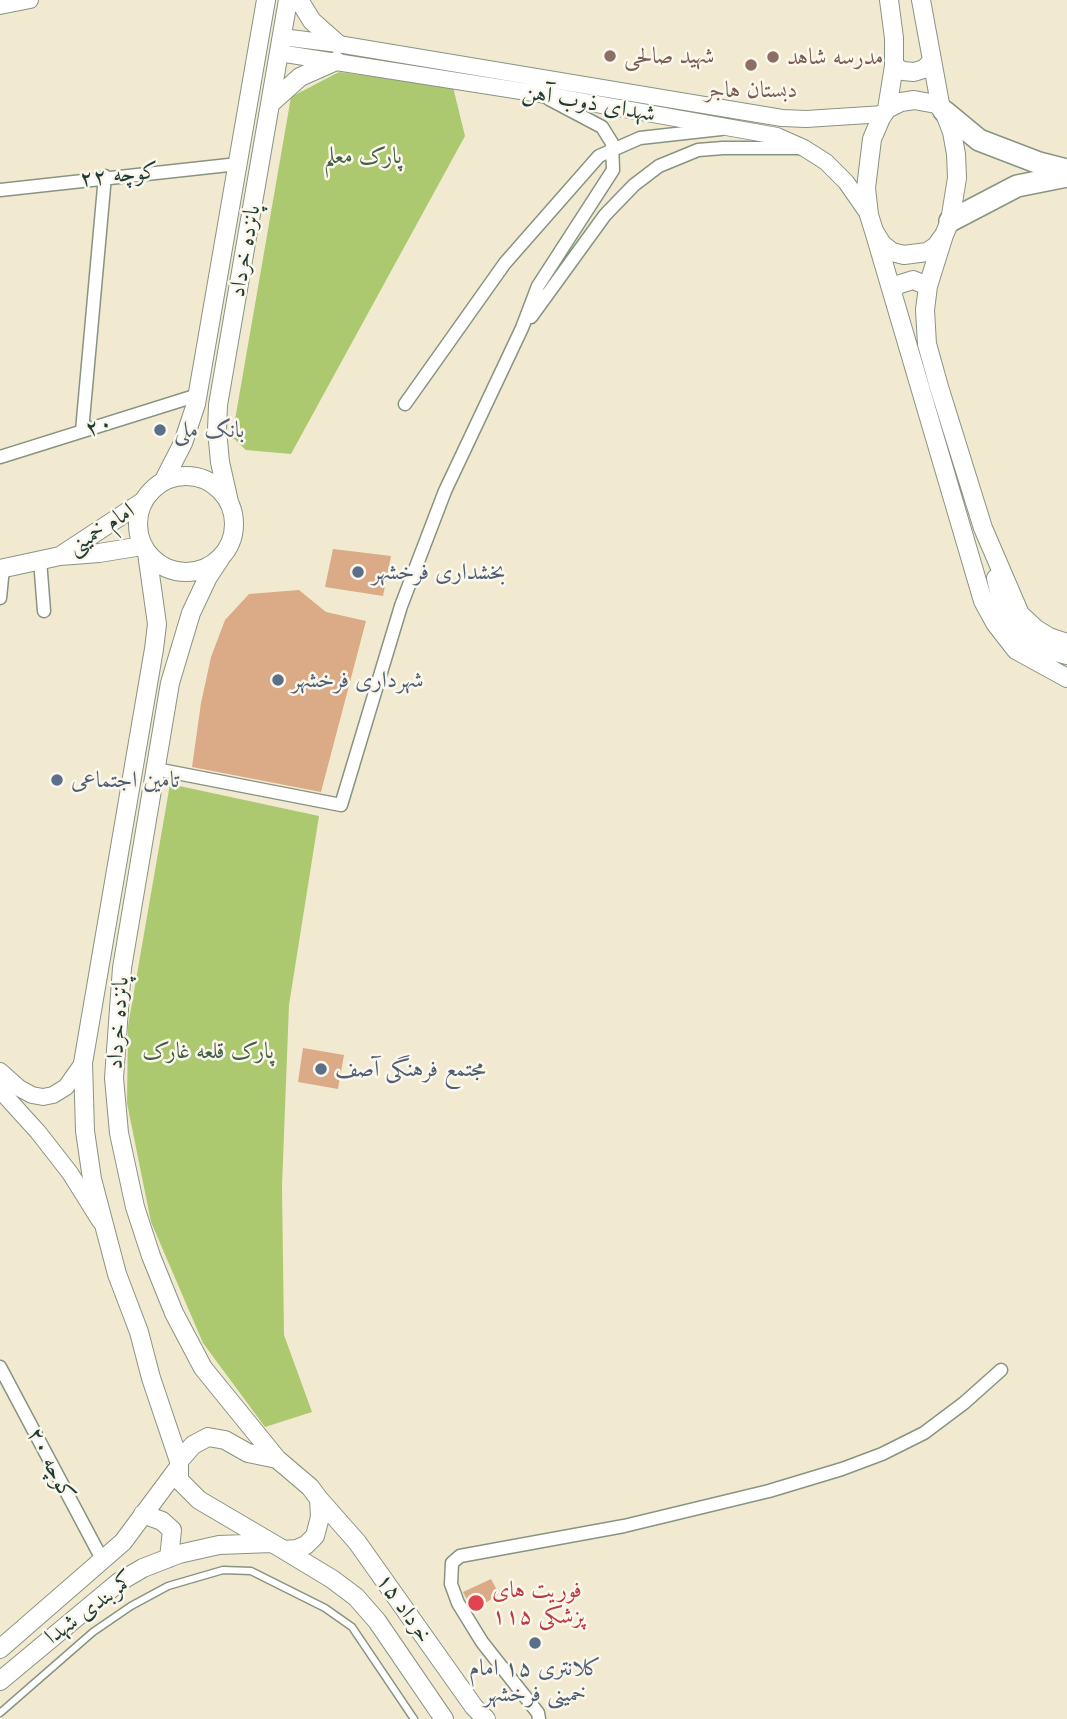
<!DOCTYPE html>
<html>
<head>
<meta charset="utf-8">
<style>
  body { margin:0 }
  canvas { display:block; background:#f1ead1 }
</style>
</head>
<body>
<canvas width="1067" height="1719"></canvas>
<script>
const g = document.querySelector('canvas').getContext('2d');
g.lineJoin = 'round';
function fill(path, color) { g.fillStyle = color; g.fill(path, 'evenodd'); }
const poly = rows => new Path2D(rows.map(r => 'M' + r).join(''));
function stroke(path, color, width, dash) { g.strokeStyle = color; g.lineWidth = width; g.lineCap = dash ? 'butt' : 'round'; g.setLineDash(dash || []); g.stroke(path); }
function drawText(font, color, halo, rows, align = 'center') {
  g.font = font + ' "Libre Caslon Text",Amiri,serif'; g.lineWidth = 5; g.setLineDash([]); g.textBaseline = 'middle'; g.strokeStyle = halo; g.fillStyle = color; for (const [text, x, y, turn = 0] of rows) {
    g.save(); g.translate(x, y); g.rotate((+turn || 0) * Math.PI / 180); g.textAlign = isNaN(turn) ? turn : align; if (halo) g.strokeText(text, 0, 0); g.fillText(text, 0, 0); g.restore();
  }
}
fill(poly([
  [339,72,453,87,465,136,291,454,246,450,232,437,291,97],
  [170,784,319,816,289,1005,282,1186,284,1335,312,1412,265,1427,203,1343,151,1222,127,1103,128,1026]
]), '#acc970');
fill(poly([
  [333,549,391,556,383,596,325,587],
  [299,590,326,612,366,621,321,792,192,767,201,703,211,657,225,620,249,594],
  [303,1048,344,1055,338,1089,298,1082],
  [491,1579,499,1594,473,1611,463,1592]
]), '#dbaa87');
const service = poly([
  [0,1713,93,1632,131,1606,168,1586,223,1570,251,1571,325,1608,352,1627,414,1719]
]);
const minor = poly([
  [0,190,238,164],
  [531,317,605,215,634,185,659,166,698,150,723,148,799,148],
  [405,404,505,263,599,156,640,138,721,129],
  [82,431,105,176],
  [0,457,198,395],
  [40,560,44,611],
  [0,598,3,568],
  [156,769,341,805,401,606,445,491,522,328,538,286,613,170,612,143,602,127,549,99],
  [0,1367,103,1561],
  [539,1719,538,1713,482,1642,458,1603,451,1584,452,1563,460,1556,624,1526,769,1491,842,1469,882,1454,924,1433,964,1403,1001,1370]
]);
const tertiary = poly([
  [0,6,30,0],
  [282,37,338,44,782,118,806,119,884,114],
  [279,53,540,94,777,136,804,148,826,162,846,182,869,215],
  [0,1071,19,1088,32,1095,43,1097,53,1095,66,1087,83,1063],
  [0,1090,38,1132,70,1173,100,1221]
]);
const secondary = poly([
  [299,0,312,21,338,44],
  [921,0,941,109],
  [894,66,903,71,914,72,924,69,932,61],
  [914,100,936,104,944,111,952,132,956,154,957,178,950,221,944,235,936,246,927,252,904,255,892,252,882,244,874,231,869,215,866,188,872,139,881,118,887,109,901,102,914,100],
  [270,104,300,77,336,61],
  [887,109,894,66,894,38,889,0],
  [874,231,983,601,995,623,1016,650,1067,678],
  [944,235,928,286,925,310,927,344,939,387,983,528,1020,614,1036,629,1049,637,1067,643],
  [892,292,897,285,913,280,928,286],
  '138 524a48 48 0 1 1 96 0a48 48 0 1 1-96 0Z',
  [164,480,183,443,196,404,266,0],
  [229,502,220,462,217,430,218,405,288,0],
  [147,553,157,624,154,649,83,1063,85,1131,92,1179,117,1274,139,1332,151,1378,179,1461,179,1480,199,1500,284,1550,297,1549,306,1545,315,1536,320,1517,319,1499,310,1487,277,1459,248,1453,225,1440,208,1437,193,1445,179,1461],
  [63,554,142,502],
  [220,559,208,577,191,613,170,683,122,968,114,1078,119,1133,135,1207,151,1256,174,1313,203,1368,277,1459],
  [0,569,60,556,99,553,142,546],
  [996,578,1005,618,1021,636,1033,646,1067,655],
  [319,1499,357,1542,474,1707,486,1719],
  [143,1514,162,1521,172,1530,169,1558],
  [284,1550,332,1579,356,1597,377,1621,444,1719],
  [0,1649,123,1542,178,1468],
  [0,1681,119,1582,143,1568,179,1554,219,1545,272,1543]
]);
const trunk = poly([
  [944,111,979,140,1039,163,1067,170],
  [950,221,1017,186,1067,176]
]);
stroke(service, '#889482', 9);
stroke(minor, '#889482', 15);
stroke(tertiary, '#889482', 18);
stroke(secondary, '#889482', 20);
stroke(trunk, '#889482', 24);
stroke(service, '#fff', 6);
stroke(minor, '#fff', 12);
stroke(tertiary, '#fff', 16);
stroke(secondary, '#fff', 18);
stroke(trunk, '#fff', 21);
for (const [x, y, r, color] of [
  [610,56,7,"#8d6e63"],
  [773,57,7,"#8d6e63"],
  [751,65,7,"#8d6e63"],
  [160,430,7,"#5c6f8a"],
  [358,572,7,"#5c6f8a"],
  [278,680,7,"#5c6f8a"],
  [57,780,7,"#5c6f8a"],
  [321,1069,7,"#5c6f8a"],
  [476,1603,9,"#e0444e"],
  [535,1643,7,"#5c6f8a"]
]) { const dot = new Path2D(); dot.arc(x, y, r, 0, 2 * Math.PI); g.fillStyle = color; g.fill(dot); stroke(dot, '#fbf7ec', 2.5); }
drawText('23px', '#785e54', '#fbf7ec', [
  ["شهید صالحی",624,56],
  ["مدرسه شاهد",787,57],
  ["دبستان هاجر",751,90,"center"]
], 'left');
drawText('23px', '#1f3d34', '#fbf7ec', [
  ["شهدای ذوب آهن",589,103,10],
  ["کوچه ۲۲",119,175,-6],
  ["پانزده خرداد",245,251,-80],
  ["۲۰",99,426,-17],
  ["امام خمینی",101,529,-33],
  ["پانزده خرداد",118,1023,-86],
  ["کوچه ۲۰",51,1464,63],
  ["کمربندی شهدا",90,1608,-37],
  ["۱۵ خرداد",404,1608,55]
]);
drawText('23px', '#426043', '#fbf7ec', [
  ["پارک معلم",363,156],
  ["پارک قلعه غارک",208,1051]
]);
drawText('23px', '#4e5e75', '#fbf7ec', [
  ["بانک ملی",174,430],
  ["بخشداری فرخشهر",372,572],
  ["شهرداری فرخشهر",292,680],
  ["تامین اجتماعی",71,780],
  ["مجتمع فرهنگی آصف",335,1069],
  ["کلانتری ۱۵ امام",535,1668,"center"],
  ["خمینی فرخشهر",535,1694,"center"]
], 'left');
drawText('23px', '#be3a42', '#fbf7ec', [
  ["فوریت های",492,1590],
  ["پزشکی ۱۱۵",492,1616]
], 'left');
</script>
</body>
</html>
